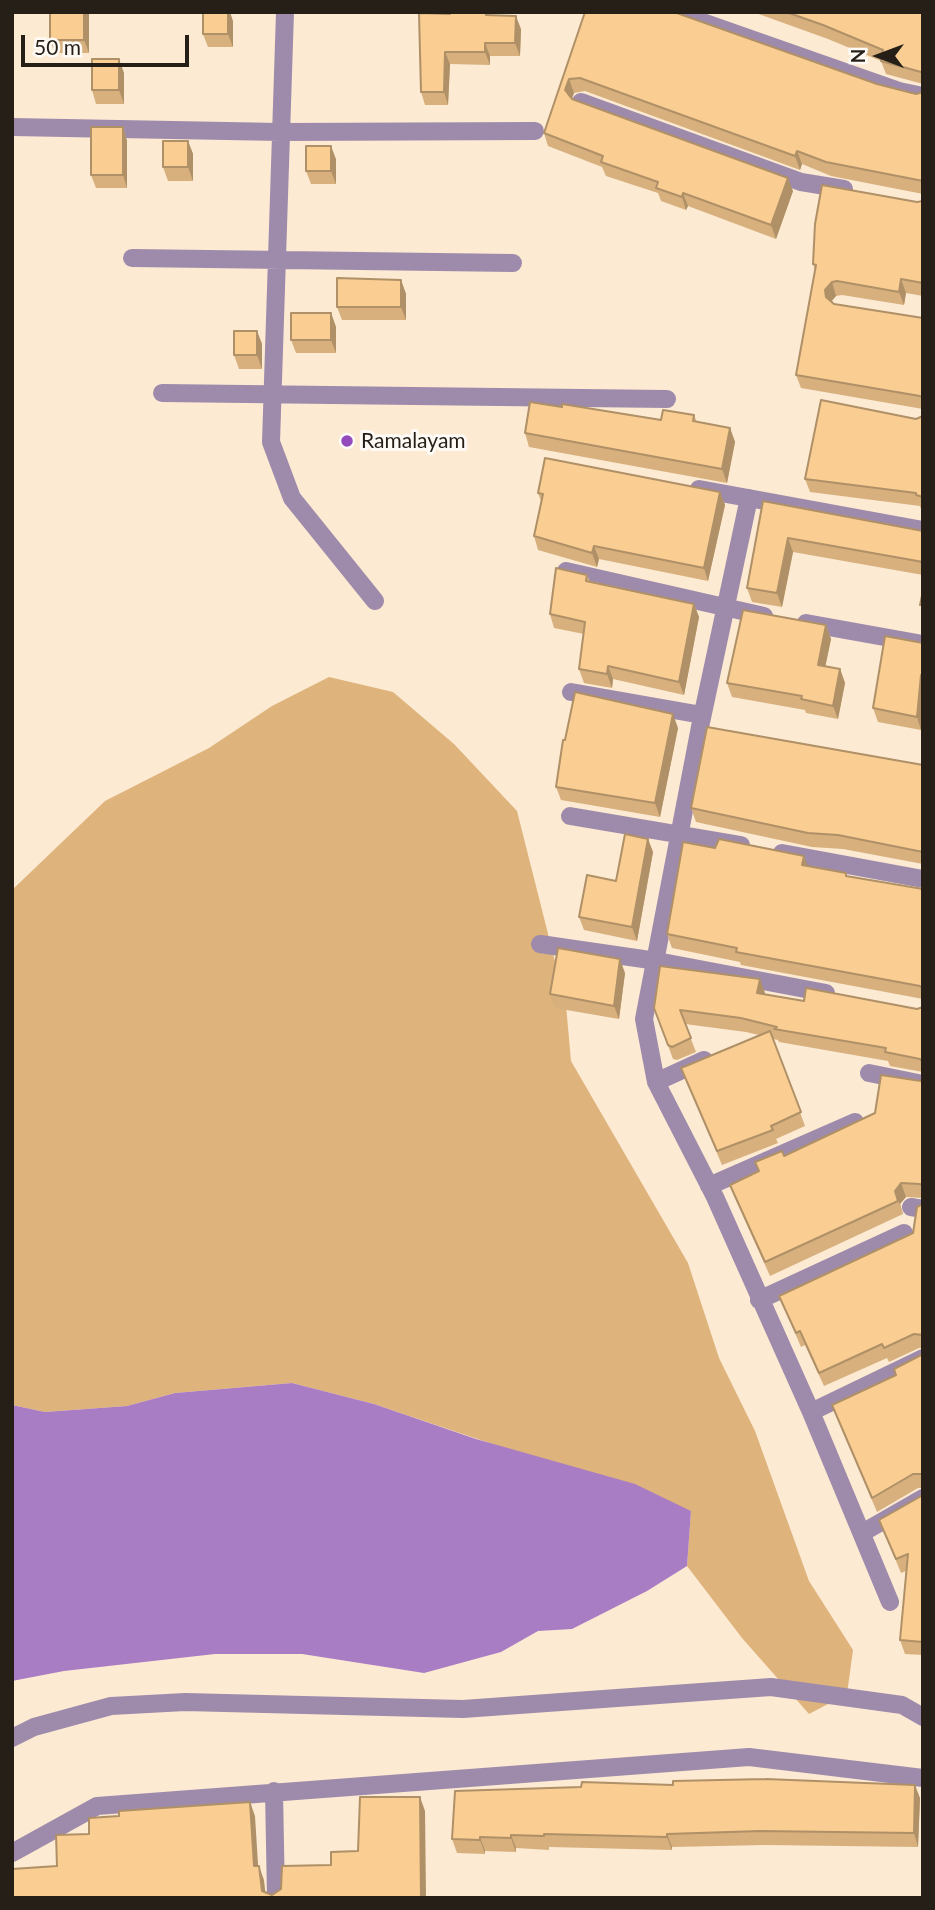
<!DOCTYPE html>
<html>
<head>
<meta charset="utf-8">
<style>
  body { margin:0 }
  #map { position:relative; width:935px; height:1910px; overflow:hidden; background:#fdead3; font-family:Lato,sans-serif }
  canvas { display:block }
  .frame { position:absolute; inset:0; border:14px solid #261f17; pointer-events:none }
  .north { position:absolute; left:844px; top:21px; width:70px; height:70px; -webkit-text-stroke:5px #fefaf6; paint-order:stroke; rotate:270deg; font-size:19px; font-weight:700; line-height:28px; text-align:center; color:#261f17 }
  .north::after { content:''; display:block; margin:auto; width:24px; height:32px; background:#261f17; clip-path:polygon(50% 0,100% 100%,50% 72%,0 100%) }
  .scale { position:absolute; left:21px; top:35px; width:168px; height:32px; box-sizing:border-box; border:4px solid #261f17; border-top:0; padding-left:9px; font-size:21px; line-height:24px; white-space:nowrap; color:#261f17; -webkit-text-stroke:5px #fefaf6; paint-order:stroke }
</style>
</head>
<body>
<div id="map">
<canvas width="935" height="1910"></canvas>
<div class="frame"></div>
<div class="north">N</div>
<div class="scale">50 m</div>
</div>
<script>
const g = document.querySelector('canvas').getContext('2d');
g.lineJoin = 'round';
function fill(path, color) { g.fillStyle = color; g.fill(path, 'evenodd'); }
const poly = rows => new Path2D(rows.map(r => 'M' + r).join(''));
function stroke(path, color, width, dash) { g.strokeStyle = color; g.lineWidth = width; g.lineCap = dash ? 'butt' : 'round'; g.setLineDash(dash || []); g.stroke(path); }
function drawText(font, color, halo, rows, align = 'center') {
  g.font = font + ' Lato,sans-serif'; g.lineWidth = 6; g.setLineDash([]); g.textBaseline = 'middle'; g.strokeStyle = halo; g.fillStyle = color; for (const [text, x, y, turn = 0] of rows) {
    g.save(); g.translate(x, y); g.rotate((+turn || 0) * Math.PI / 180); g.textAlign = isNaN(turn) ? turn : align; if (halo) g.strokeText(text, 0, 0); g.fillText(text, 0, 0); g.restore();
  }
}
fill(poly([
  [329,677,393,692,454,744,517,811,566,1005,571,1061,688,1263,719,1358,755,1431,809,1581,853,1650,847,1694,809,1714,742,1638,687,1566,691,1511,374,1404,292,1383,175,1393,127,1406,45,1412,12,1405,12,890,105,801,209,748,272,706]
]), '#deb37c');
fill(poly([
  [292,1383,374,1404,476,1439,635,1484,691,1511,687,1566,647,1591,572,1629,538,1631,501,1652,424,1673,302,1654,215,1654,64,1671,12,1681,12,1405,45,1412,127,1406,175,1393]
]), '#a97dc3');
stroke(poly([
  [285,12,271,442,292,498,375,601],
  [674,12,899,91,923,96],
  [581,102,801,182,844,189],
  [12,127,280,132,535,131],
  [132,258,513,263],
  [162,393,667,399],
  [699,489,923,530],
  [749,498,700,727,644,1019,656,1082,715,1197,811,1412,890,1602],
  [566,571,764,616],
  [806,623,923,644],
  [571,692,702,715],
  [570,816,741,845],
  [782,853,923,879],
  [540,944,657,961,826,993],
  [869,1073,923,1084],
  [656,1082,704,1060],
  [709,1186,855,1122],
  [911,1207,923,1209],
  [759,1300,904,1233],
  [811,1412,923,1358],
  [862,1533,923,1498],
  [12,1738,34,1727,111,1706,185,1702,463,1709,771,1687,902,1705,923,1717],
  [274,1791,276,1898],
  [12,1853,97,1806,749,1757,923,1778]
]), '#9e8bab', 18);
fill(poly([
  [89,12,89,53,55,53,50,40],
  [450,12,491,12,491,16,521,29,520,56,490,56,490,65,450,64,448,105,425,105,421,92],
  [585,12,916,94,923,92,923,194,831,176,802,164,800,170,585,91,574,93,572,99,793,191,776,239,688,206,686,210,661,201,658,193,606,176,602,167,548,146,544,133],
  [753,12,923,12,923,84,886,74,881,61,828,39],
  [233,21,233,47,208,47,203,34],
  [124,73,124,104,96,104,92,90],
  [123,127,127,141,127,188,96,188,91,175],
  [188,141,193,154,193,181,168,181,163,167],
  [336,159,336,184,311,184,306,171],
  [923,201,923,296,906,293,904,305,842,295,836,296,831,302,834,304,923,318,923,409,801,388,796,375,815,270,813,264,917,202],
  [401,280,406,294,406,320,342,320,337,307],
  [331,313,336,327,336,353,296,353,291,340],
  [257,331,262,344,262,369,239,369,234,355],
  [562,407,661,420,694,415,697,422,730,428,735,442,727,483,529,447,525,433],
  [923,416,923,509,921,509,920,506,810,492,805,479,916,419],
  [720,492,725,505,708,581,599,559,597,567,538,550,534,536,541,501,538,493],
  [763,501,923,531,923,575,793,552,782,607,752,602,747,588],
  [587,575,590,581,694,604,699,617,684,695,613,679,612,688,584,683,579,669,584,634,554,628,550,614],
  [826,625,831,639,825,666,840,669,845,683,838,719,806,713,805,710,732,697,727,683],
  [923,643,923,718,921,730,878,722,873,708],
  [678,728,660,817,561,800,556,787],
  [923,765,923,864,843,849,812,847,696,822,691,808],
  [648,839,653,852,637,941,584,930,579,917,616,881],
  [807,866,846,873,847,877,923,889,923,999,741,965,740,962,672,948,667,934],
  [625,973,619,1019,555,1008,550,994],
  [760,979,764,994,804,1001,917,1009,923,1007,923,1072,890,1066,888,1061,779,1042,778,1040,773,1039,805,1126,776,1139,778,1143,722,1165,681,1068,759,1035,746,1032,685,1024,696,1052,677,1060,673,1059,654,1008],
  [923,1080,923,1198,906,1197,900,1204,903,1214,770,1276,735,1198,730,1185,759,1172,755,1162,784,1156,875,1113],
  [923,1204,923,1348,919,1348,889,1362,887,1358,824,1386,805,1345,801,1347,779,1296,913,1233],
  [923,1354,923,1488,918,1488,877,1512,832,1405,896,1375],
  [923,1495,923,1655,905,1654,900,1640,906,1571,901,1573,879,1520],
  [920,1798,918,1847,765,1845,672,1847,672,1850,549,1847,549,1850,516,1848,516,1852,485,1851,485,1854,457,1853,452,1839]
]), '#d7b07e');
fill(poly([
  [84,12,89,12,89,53,84,40],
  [228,12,230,12,233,21,233,47,228,34],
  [516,16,521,29,520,56,515,43],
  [485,43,490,56,490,65,485,52],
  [445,52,450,64,448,105,444,92],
  [119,59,124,73,124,104,119,90],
  [569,79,574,93,570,103,565,90],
  [123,127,127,141,127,188,123,175],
  [188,141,193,154,193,181,188,167],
  [331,146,336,159,336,184,331,171],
  [797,151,802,164,800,170,795,156],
  [12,153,13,156,13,181,12,178],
  [788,178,793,191,776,239,771,225],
  [683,193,688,206,686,210,682,197],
  [901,279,906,293,904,305,899,292],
  [401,280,406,294,406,320,401,307],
  [832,282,836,296,830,303,826,297,825,290],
  [331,313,336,327,336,353,331,340],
  [257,331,262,344,262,369,257,355],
  [730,428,735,442,727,483,722,469],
  [720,492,725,505,708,581,704,568],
  [788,538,793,552,782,607,777,593],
  [594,546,599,559,597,567,592,553],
  [694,604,699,617,684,695,679,682],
  [826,625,831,639,823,678,818,665],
  [608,666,613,679,612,688,607,674],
  [840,669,845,683,838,719,833,706],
  [921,675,923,680,923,718,921,730,917,717],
  [673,714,678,728,660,817,655,803],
  [648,839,653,852,637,941,632,927],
  [804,856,809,869,802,865],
  [620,959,625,973,619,1019,614,1006],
  [760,979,765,993,762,1006,757,993],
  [901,1183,906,1197,900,1204,903,1214,895,1191],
  [915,1785,920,1798,918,1847,914,1833],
  [420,1797,425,1811,426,1898,421,1898],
  [250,1802,255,1816,259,1880,254,1866],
  [667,1834,672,1847,672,1850,667,1837],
  [511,1835,516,1848,516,1852,511,1838],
  [480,1837,485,1851,485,1854,480,1840],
  [259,1866,264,1880,266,1898,262,1891]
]), '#af9067');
const building = poly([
  [50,12,84,12,84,40,50,40,50,12],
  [203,12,228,12,228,34,203,34,203,12],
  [450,12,486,12,486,15,516,16,515,43,485,43,485,52,445,52,444,92,421,92,419,13,450,14,450,12],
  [585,12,674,12,877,84,916,94,923,92,923,181,826,162,797,151,795,156,580,78,569,79,565,90,572,99,788,178,771,225,683,193,682,197,656,188,658,182,601,162,603,156,544,133,585,12],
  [786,12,923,12,923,73,921,72,881,61,883,50,823,25,786,12],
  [92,59,119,59,119,90,92,90,92,59],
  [91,127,123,127,123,175,91,175,91,127],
  [163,141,188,141,188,167,163,167,163,141],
  [306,146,331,146,331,171,306,171,306,146],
  [822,185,917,202,923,201,923,283,901,279,899,292,837,281,832,282,825,290,826,297,834,304,923,318,923,398,920,396,796,375,816,265,813,264,815,224,822,185],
  [337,278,401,280,401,307,337,307,337,278],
  [291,313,331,313,331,340,291,340,291,313],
  [234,331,257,331,257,355,234,355,234,331],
  [821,400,916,419,923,416,923,497,916,495,916,493,805,479,821,400],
  [530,402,562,407,562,404,661,420,663,410,694,415,693,421,730,428,722,469,525,433,530,402],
  [545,458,720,492,704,568,594,546,592,553,534,536,543,494,538,493,545,458],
  [763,501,923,531,923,562,788,538,777,593,747,588,763,501],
  [556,568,587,575,586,581,694,604,679,682,608,666,607,674,579,669,585,622,550,614,556,568],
  [923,591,923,605,920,605,923,591],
  [743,610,826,625,818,665,840,669,833,706,801,699,802,696,727,683,743,610],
  [885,636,923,643,923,675,921,675,917,717,873,708,885,636],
  [575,692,673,714,655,803,556,787,563,740,565,740,575,692],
  [707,727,923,765,923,852,838,835,808,833,691,808,707,727],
  [625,834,648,839,632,927,579,917,587,875,616,881,625,834],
  [719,839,804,856,802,865,846,873,846,876,923,889,923,989,920,986,736,952,737,948,667,934,683,842,715,848,719,839],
  [558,948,620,959,614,1006,550,994,558,948],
  [660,966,760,979,757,993,804,1001,806,988,917,1009,923,1007,923,1062,920,1059,885,1052,886,1048,774,1029,777,1027,741,1018,680,1010,691,1038,672,1047,668,1045,654,1008,660,966],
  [770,1031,801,1112,771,1126,773,1130,717,1151,681,1068,770,1031],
  [881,1075,921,1081,923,1080,923,1186,920,1184,901,1183,895,1191,898,1201,765,1262,730,1185,759,1171,755,1162,782,1151,784,1156,875,1113,881,1075],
  [923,1204,923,1335,914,1334,884,1348,882,1344,819,1373,800,1331,796,1333,779,1296,913,1233,917,1207,923,1204],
  [923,1354,923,1474,913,1474,872,1498,832,1405,896,1375,894,1369,923,1354],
  [923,1495,923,1642,900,1640,908,1554,896,1559,879,1520,923,1495],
  [766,1779,915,1785,914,1833,760,1831,667,1834,667,1837,544,1834,544,1836,511,1835,511,1838,480,1837,480,1840,452,1839,455,1791,581,1787,582,1782,673,1785,673,1781,766,1779],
  [360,1797,420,1797,421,1898,12,1898,12,1869,57,1866,56,1835,89,1834,89,1818,119,1816,119,1811,250,1802,254,1866,259,1866,262,1891,272,1895,281,1889,282,1866,331,1865,331,1852,358,1851,360,1797]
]);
fill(building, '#facd93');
stroke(building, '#af9067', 2);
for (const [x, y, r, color] of [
  [347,441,7,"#944abc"]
]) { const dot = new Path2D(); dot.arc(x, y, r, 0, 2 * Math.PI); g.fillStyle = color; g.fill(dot); stroke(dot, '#fefaf6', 2.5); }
drawText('21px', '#261f17', '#fefaf6', [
  ["Ramalayam",361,441]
], 'left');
</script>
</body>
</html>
